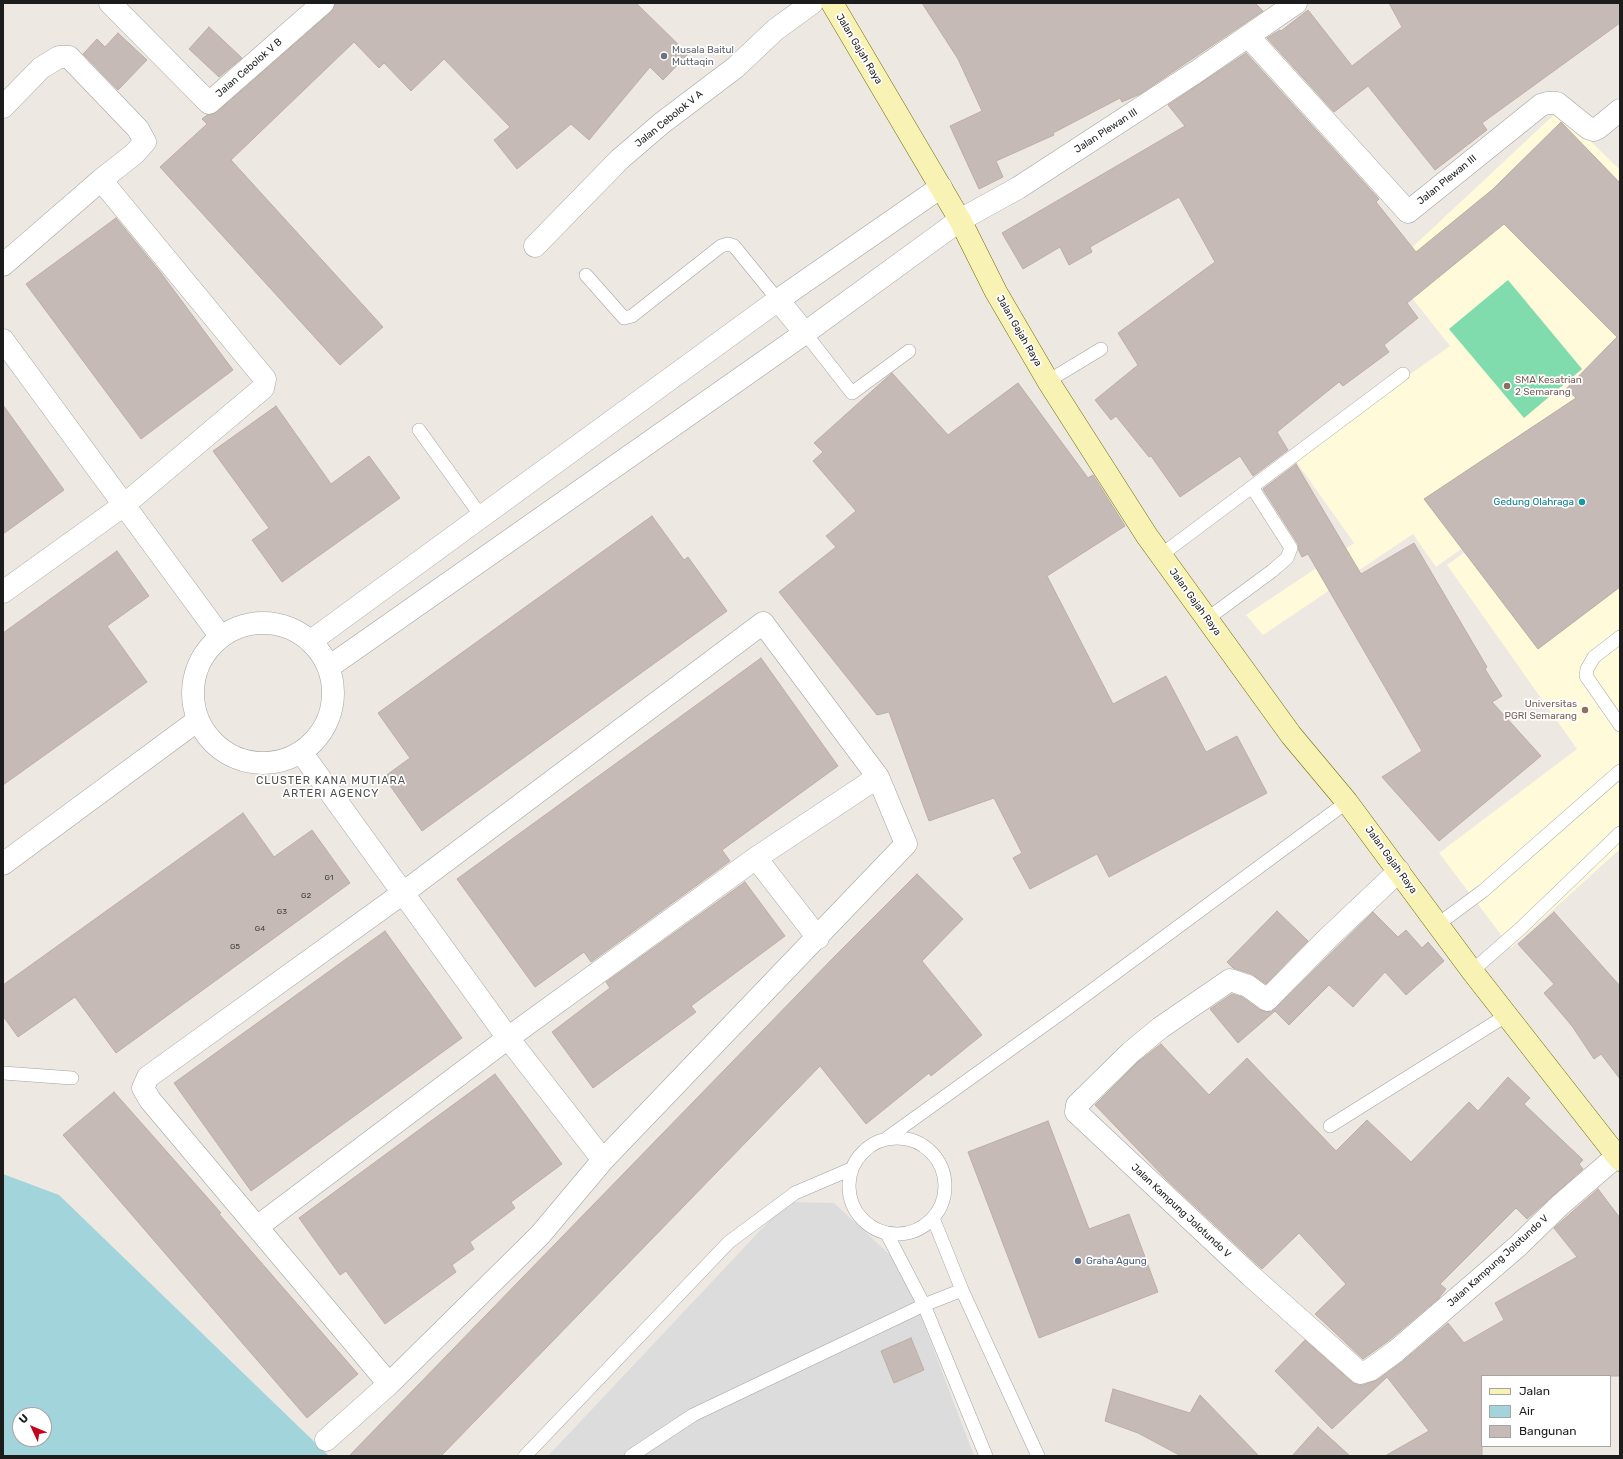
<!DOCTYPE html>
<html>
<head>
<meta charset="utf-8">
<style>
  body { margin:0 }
  #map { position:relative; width:1623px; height:1459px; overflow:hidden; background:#ede8e2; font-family:Rubik,sans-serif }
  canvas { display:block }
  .frame { position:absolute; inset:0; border:4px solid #1c1c1c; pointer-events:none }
  .legend { position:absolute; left:1481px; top:1375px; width:130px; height:72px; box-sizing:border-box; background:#fff; border:1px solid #a4a4a4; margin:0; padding:5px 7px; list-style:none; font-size:12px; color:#1c1c1c }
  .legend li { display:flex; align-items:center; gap:8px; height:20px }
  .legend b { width:20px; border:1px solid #a4a4a4 }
  .north { position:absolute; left:12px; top:1407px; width:40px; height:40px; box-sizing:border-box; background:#fff; border:1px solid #a4a4a4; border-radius:50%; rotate:314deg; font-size:11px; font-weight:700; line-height:16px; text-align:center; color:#1c1c1c }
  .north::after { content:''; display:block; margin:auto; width:14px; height:18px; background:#c4041c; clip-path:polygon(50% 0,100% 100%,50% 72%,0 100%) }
</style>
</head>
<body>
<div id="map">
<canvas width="1623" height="1459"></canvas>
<div class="frame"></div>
<ul class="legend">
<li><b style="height:5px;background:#f8f3b5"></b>Jalan</li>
<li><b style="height:11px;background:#a2d5db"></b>Air</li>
<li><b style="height:11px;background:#c5bab5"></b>Bangunan</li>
</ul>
<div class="north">U</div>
</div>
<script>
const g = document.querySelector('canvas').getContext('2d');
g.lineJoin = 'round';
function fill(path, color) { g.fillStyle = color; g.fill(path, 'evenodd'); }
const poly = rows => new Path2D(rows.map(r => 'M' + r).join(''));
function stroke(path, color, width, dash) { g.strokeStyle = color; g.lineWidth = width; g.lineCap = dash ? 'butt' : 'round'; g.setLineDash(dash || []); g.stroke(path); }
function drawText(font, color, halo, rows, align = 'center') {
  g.font = font + ' Rubik,sans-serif'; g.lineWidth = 3.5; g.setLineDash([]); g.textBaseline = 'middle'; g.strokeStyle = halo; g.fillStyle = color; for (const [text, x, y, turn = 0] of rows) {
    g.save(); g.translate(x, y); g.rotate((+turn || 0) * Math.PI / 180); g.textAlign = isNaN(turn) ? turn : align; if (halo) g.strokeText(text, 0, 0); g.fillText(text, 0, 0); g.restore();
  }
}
fill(poly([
  [1559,110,1620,170,1620,427,1597,452,1436,567,1413,534,1263,635,1246,615,1354,543,1293,457,1450,346,1389,269],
  [1620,438,1620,849,1511,948,1439,853,1577,749,1447,565,1589,463]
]), '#fefada');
fill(poly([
  [1508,280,1582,369,1524,418,1449,329]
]), '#80dcad');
fill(poly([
  [787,1202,834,1203,902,1266,974,1456,548,1456]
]), '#dcdcdc');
fill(poly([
  [3,1174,59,1195,329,1456,3,1456],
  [20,1415,44,1415,44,1439,20,1439]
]), '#a2d5db');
const building = poly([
  [335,3,636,3,688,54,663,80,650,67,589,140,571,124,517,169,494,140,510,127,444,59,411,91,384,63,379,68,354,42,231,160,383,327,340,365,160,167,207,124,202,119,207,115,217,112,331,12,335,3],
  [922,3,1255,3,1263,11,1140,94,1122,102,1120,98,1053,133,1054,135,996,161,1003,177,979,189,950,126,982,111,958,59,922,3],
  [1389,3,1620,3,1620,23,1482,123,1487,130,1435,170,1368,86,1334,112,1267,38,1280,30,1281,31,1308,10,1352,66,1402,27,1389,3],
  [209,27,242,58,219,77,189,49,209,27],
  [118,33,147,60,118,90,83,54,97,39,105,47,118,33],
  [1246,53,1379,199,1376,202,1416,252,1493,189,1561,122,1620,183,1620,587,1538,649,1424,499,1576,398,1566,389,1617,337,1504,224,1407,303,1418,318,1384,345,1389,352,1343,386,1339,382,1277,432,1288,450,1253,476,1240,456,1180,497,1151,456,1149,457,1116,416,1111,420,1095,400,1138,365,1118,333,1215,262,1179,197,1090,247,1092,252,1069,265,1060,247,1023,269,1002,233,1185,126,1168,105,1246,53],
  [116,218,161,273,233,370,141,439,26,284,116,218],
  [892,373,948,435,1018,383,1088,478,1093,475,1125,526,1047,576,1113,704,1166,676,1206,752,1237,736,1267,793,1109,877,1097,854,1030,889,1013,858,1022,853,994,798,929,821,889,712,877,715,779,592,836,547,826,536,856,511,813,461,823,452,814,443,892,373],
  [3,405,64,490,3,534,3,405],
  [276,406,331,484,369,456,400,498,282,582,252,540,269,528,213,451,276,406],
  [1296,464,1361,574,1414,543,1487,667,1485,669,1502,696,1492,702,1541,756,1439,841,1382,777,1422,751,1308,554,1302,557,1299,551,1298,544,1263,489,1296,464],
  [652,516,684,560,688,557,727,611,422,831,384,777,410,758,378,713,652,516],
  [117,551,149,596,107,626,147,682,3,785,3,633,117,551],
  [761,658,838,766,722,850,730,861,591,962,584,952,535,987,457,879,761,658],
  [243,813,274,857,312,830,350,883,116,1053,75,997,18,1037,3,1016,3,985,243,813],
  [917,874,963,919,922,961,982,1035,931,1076,929,1073,866,1124,820,1066,441,1456,349,1456,835,956,917,874],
  [745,882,785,936,691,1006,696,1012,593,1088,552,1032,610,988,606,982,745,882],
  [1277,911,1308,941,1266,984,1252,974,1233,968,1227,962,1277,911],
  [1373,912,1398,937,1406,930,1422,948,1428,942,1444,961,1406,995,1385,972,1353,1007,1329,985,1289,1025,1275,1011,1238,1043,1210,1009,1232,994,1242,997,1260,1010,1271,1012,1373,912],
  [1554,912,1620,986,1620,1079,1601,1054,1594,1059,1572,1026,1544,993,1554,984,1518,944,1554,912],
  [385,931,462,1038,251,1191,174,1083,385,931],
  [1161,1044,1209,1095,1247,1058,1336,1151,1367,1120,1411,1162,1469,1102,1478,1111,1508,1077,1530,1098,1524,1104,1583,1160,1579,1164,1583,1169,1527,1219,1516,1208,1440,1284,1446,1289,1438,1299,1388,1341,1363,1359,1315,1314,1346,1284,1299,1233,1262,1269,1167,1180,1095,1105,1139,1061,1161,1044],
  [495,1074,562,1164,511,1202,515,1208,470,1242,474,1249,452,1265,456,1272,385,1324,346,1271,340,1275,299,1218,495,1074],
  [114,1092,221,1213,219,1214,358,1374,307,1418,63,1135,114,1092],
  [1048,1121,1089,1229,1129,1214,1158,1292,1039,1338,968,1152,1048,1121],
  [1598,1189,1620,1218,1620,1376,1482,1376,1482,1456,1385,1456,1429,1431,1387,1377,1332,1429,1275,1371,1305,1340,1352,1382,1357,1385,1363,1385,1377,1380,1403,1361,1448,1323,1464,1343,1504,1320,1495,1303,1577,1257,1554,1228,1598,1189],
  [911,1338,924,1370,894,1383,881,1351,911,1338],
  [1113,1389,1190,1413,1200,1395,1259,1456,1181,1456,1138,1433,1105,1421,1113,1389],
  [1318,1427,1350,1456,1292,1456,1318,1427]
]);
fill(building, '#c5bab5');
stroke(building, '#bfada4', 1);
const service = poly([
  [586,275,624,318,632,316,721,246,728,244,734,246,778,300],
  [805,333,852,393,909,351],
  [1048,381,1101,349],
  [419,430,481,516],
  [1161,555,1403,374],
  [1207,619,1272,571,1287,558,1291,548,1252,487],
  [1620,637,1594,657,1587,669,1586,676,1620,725],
  [1437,925,1483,891,1620,771],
  [1472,971,1520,929,1620,833],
  [3,1073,72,1078],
  [1330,1126,1507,1015],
  '849 1186a48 48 0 1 1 96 0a48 48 0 1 1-96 0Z',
  [887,1138,1064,1011,1347,802],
  [933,1218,962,1290,1038,1456],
  [887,1234,924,1305,986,1456],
  [525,1456,729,1242,795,1193,851,1169],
  [631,1456,693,1415,924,1305,962,1290]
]);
const minor = poly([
  [110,3,209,103,323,3],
  [1248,36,1408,212,1541,105,1547,103,1557,103,1588,128,1594,130,1598,128,1620,110],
  [3,107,41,68,59,57,69,57,138,129,145,142,134,154,101,180,3,265],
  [535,246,620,159,662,123,736,67,775,30,812,3],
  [778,300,805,333],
  [3,340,221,637],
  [3,592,124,505,263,388,265,379,101,180],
  '193 693a70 70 0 1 1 140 0a70 70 0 1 1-140 0Z',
  [311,641,778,300,941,187],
  [329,667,805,333,960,220,1018,188,1196,72,1296,3],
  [301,752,403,893,508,1038,603,1160,906,844,878,777,763,623,403,893,148,1077,143,1088,150,1100,389,1384],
  [756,858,818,938],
  [3,864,198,720],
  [1399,871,1330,936,1267,1000,1248,986,1230,980,1160,1028,1131,1052,1077,1105,1076,1112,1251,1276,1360,1373,1370,1370,1396,1351,1518,1246,1559,1206,1617,1156],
  [257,1227,508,1038,756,858,878,777],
  [326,1440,389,1384,540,1235,603,1160]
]);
const secondary = poly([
  [832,3,960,220,996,292,1048,381,1147,536,1291,735,1347,802,1472,971,1620,1160]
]);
stroke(service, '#a3a3a3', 14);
stroke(minor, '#a3a3a3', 23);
stroke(secondary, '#706e06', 23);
stroke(service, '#fff', 13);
stroke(minor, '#fff', 22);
stroke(secondary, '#f8f3b5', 22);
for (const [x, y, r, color] of [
  [664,56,4,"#6b7280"],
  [1507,386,4,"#8d6e63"],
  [1582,502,4,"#0f9aa8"],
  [1585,710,4,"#8d6e63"],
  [1078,1261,4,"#5c6f8a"]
]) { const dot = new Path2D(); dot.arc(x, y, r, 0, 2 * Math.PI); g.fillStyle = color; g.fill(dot); stroke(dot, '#fff', 1.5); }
drawText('8px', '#464442', null, [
  ["G1",329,878],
  ["G2",306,896],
  ["G3",282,912],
  ["G4",260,929],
  ["G5",235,947]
]);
drawText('10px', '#1c1c1c', '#fff', [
  ["Jalan Gajah Raya",859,49,59],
  ["Jalan Cebolok V B",249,68,-41],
  ["Jalan Cebolok V A",669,119,-39],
  ["Jalan Plewan III",1106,131,-33],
  ["Jalan Plewan III",1447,180,-39],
  ["Jalan Gajah Raya",1019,331,60],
  ["Jalan Gajah Raya",1195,602,54],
  ["Jalan Gajah Raya",1391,860,54],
  ["Jalan Kampung Jolotundo V",1181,1211,43],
  ["Jalan Kampung Jolotundo V",1498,1261,-42]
]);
drawText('10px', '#5b616d', '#fff', [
  ["Musala Baitul",672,50],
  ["Muttaqin",672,62]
], 'left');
drawText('10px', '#785e54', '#fff', [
  ["SMA Kesatrian",1515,380],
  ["2 Semarang",1515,392],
  ["Universitas",1577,704,"right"],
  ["PGRI Semarang",1577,716,"right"]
], 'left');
drawText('10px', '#0d838f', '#fff', [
  ["Gedung Olahraga",1574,502]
], 'right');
drawText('10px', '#4e5e75', '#fff', [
  ["Graha Agung",1086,1261]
], 'left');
g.letterSpacing = '1px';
drawText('11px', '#4f4f4f', '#fff', [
  ["CLUSTER KANA MUTIARA",331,781],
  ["ARTERI AGENCY",331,794]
]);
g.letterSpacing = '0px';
</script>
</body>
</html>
